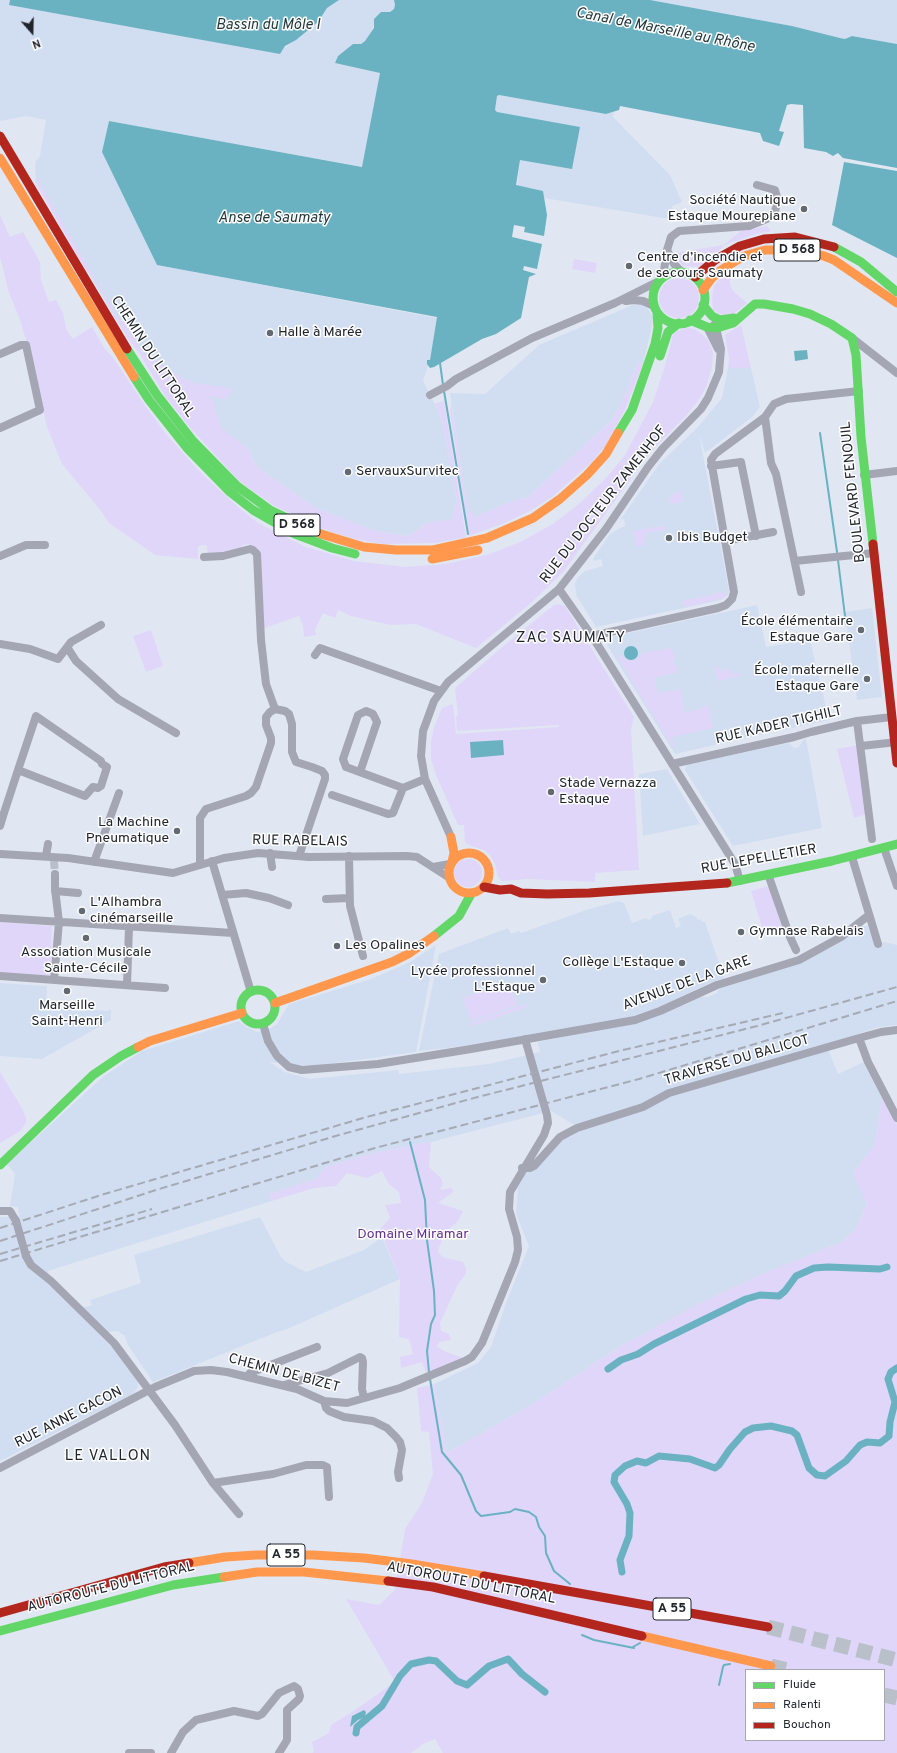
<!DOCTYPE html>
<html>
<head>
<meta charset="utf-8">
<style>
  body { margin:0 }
  #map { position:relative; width:897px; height:1753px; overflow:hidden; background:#e0e7f2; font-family:Overpass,sans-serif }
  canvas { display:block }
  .legend { position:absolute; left:745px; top:1669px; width:140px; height:72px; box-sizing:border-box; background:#fff; border:1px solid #a6a8ab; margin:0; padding:5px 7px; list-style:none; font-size:12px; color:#20252c }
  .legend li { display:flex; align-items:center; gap:8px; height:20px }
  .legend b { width:20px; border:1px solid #a6a8ab }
  .north { position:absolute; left:12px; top:12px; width:40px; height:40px; -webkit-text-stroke:3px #fff; paint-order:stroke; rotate:160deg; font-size:11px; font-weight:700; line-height:16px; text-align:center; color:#20252c }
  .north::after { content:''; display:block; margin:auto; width:14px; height:18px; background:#20252c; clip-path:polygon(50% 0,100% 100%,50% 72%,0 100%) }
</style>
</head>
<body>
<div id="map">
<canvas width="897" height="1753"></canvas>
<ul class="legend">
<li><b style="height:5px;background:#63d668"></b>Fluide</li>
<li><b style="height:5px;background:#ff974d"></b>Ralenti</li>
<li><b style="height:5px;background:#b3261e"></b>Bouchon</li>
</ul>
<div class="north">N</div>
</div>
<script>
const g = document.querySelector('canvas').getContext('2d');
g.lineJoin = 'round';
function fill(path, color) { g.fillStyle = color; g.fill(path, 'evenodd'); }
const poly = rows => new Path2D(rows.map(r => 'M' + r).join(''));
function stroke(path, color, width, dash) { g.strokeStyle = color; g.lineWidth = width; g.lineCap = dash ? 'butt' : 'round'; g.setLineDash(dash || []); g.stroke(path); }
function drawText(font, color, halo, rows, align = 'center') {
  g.font = font + ' Overpass,sans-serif'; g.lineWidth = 3; g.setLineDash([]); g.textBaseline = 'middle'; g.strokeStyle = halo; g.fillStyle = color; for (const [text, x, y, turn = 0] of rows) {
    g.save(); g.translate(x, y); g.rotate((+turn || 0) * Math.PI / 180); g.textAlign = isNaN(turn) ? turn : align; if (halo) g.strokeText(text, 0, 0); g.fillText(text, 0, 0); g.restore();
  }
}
fill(poly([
  [0,0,10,0,9,5,157,31,282,50,318,22,327,8,339,0,394,0,395,5,394,9,390,12,384,12,374,24,372,32,365,41,361,44,353,44,338,56,335,63,380,73,363,167,109,121,102,152,157,265,437,318,430,360,423,381,439,412,443,425,457,501,452,520,428,522,408,536,375,531,314,507,260,469,254,462,249,450,212,430,139,347,126,322,121,320,117,321,36,183,35,166,36,161,40,156,46,120,26,116,0,121],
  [650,0,897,0,897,44,852,36,845,39,840,38,792,26],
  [499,95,606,114,614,112,613,117,670,175,682,202,672,206,675,220,544,198,543,191,517,186,520,160,522,160,495,110,497,96],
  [635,304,641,304,648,309,653,317,652,327,643,364,638,362,623,400,612,420,527,498,518,499,474,517,468,514,450,393,485,394,539,345],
  [728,368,751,368,760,407,752,417,705,453,699,434,729,591,728,595,721,600,596,627,576,595,575,583,578,577,585,571,603,566,601,559,594,561,593,559,609,535,618,529,625,526,624,519,620,520,660,463,698,427,722,398],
  [757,605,766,647,810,640,829,720,779,731,775,727,767,729,767,733,764,734,675,754,607,645,610,637],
  [872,608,882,697,857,700,845,612],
  [806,739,822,828,733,846,685,770,686,766,689,764,783,744,789,743,794,748,796,748,799,747,803,740],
  [667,769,700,824,643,836,639,774],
  [619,901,624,903,632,923,646,918,649,920,652,918,652,916,670,910,676,928,681,926,678,919,690,914,696,917,698,920,701,919,702,922,705,922,724,978,703,986,660,1007,634,1016,511,1039,457,1047,419,1051,439,954,508,928,511,934,519,931,521,933,586,910],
  [859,926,868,926,874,945,885,942,897,945,897,1025,879,1027,826,1044,838,1074,864,1062,882,1097,875,1145,853,1173,867,1203,856,1229,842,1242,758,1276,697,1305,621,1346,533,1404,447,1453,434,1384,478,1363,491,1347,506,1303,529,1246,516,1214,518,1187,525,1174,574,1125,551,1111,431,1142,374,1153,326,1167,316,1179,270,1194,272,1201,48,1271,49,1276,130,1368,138,1383,138,1387,133,1394,0,1461,0,1217,19,1216,18,1207,10,1206,15,1174,7,1164,104,1076,142,1051,239,1021,246,1027,257,1032,270,1029,277,1024,289,1004,371,979,410,962,436,945,416,1052,314,1066,269,1062,285,1072,310,1079,398,1070,399,1074,489,1064,540,1052,538,1042,638,1021,698,996,708,997,717,993,720,987,796,964],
  [0,983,47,986,46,1008,108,1011,111,1009,111,1020,42,1059,0,1056],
  [260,1217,281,1257,286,1262,306,1272,364,1250,382,1237,400,1279,285,1330,277,1332,153,1382,128,1345,125,1336,118,1331,107,1332,82,1308,92,1305,90,1300,141,1283,134,1255]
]), '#d1def1');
fill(poly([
  [35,179,39,182,117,316,121,321,126,322,139,347,144,353,182,378,195,383,229,388,231,391,225,399,206,396,213,400,221,428,249,450,254,462,260,469,314,507,375,531,408,536,428,522,452,520,457,501,443,425,439,412,435,404,444,401,466,537,436,543,383,544,354,539,328,531,273,505,239,481,185,422,165,396,139,353,129,340,117,321,90,273,87,272,39,189],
  [0,215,10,237,23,232,40,262,41,280,49,302,56,300,63,313,67,331,73,339,92,327,105,349,114,359,146,407,166,434,199,471,239,508,257,522,277,533,306,547,354,561,405,567,446,564,490,554,520,542,553,524,580,503,606,478,625,455,653,402,665,366,673,335,677,331,688,328,694,329,703,335,708,340,713,352,712,368,706,388,697,402,686,416,650,452,564,571,531,603,476,648,416,624,391,625,351,616,338,610,335,618,323,613,315,630,316,635,304,637,303,626,299,616,264,628,259,552,249,544,242,545,242,550,208,555,207,546,202,545,198,547,198,559,155,555,109,523,101,511,62,464,47,427,31,356,19,317,9,293,0,257],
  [767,226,771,231,753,235,725,245,701,266,697,267,683,266,677,258,675,253,723,245,741,231],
  [574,259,597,263,595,273,572,269],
  [738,267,739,272,730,280,730,284,733,291,747,303,732,315,724,316,713,310,712,296,714,286,720,278],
  '659 298a20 20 0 1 1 40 0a20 20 0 1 1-40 0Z',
  [741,325,751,368,728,368,729,359,725,335],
  [638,362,643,364,625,410,605,446,592,462,552,497,530,511,502,524,469,536,450,413,451,402,468,513,473,512,474,517,518,499,527,498,612,420,623,400],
  [681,491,683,502,670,504,669,499,673,494],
  [669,525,665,526,666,530,645,533,646,540,644,540,645,545,636,547,633,531],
  [722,592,726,596,724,598,686,607,683,605,682,601],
  [559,604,565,606,634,717,631,729,639,870,595,873,595,882,527,879,502,881,498,877,495,864,490,855,484,850,469,845,465,842,464,825,458,825,436,775,431,759,431,742,434,727,442,708,453,704,456,734,559,727,559,725,457,731,456,716,458,715,455,688,501,648,554,605],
  [151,630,163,666,146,672,133,636],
  [672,648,675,661,673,661,674,665,677,665,678,672,654,678,658,693,681,689,684,713,701,709,701,707,708,705,713,728,672,737,675,751,618,658,621,654,627,661,634,660,643,653],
  [720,667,721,671,731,669,732,674,739,673,740,676,718,681,715,668],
  [858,745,867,814,854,818,837,749],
  [155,833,170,835,169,842,154,840],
  '454 873a14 14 0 1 1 28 0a14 14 0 1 1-28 0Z',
  [769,886,782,928,764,934,751,891],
  [0,922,52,926,50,974,47,976,0,973],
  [509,982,517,1005,471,1021,463,998],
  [526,1004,527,1007,471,1026,470,1023],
  [0,1072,22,1108,26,1118,26,1123,20,1131,0,1143],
  [882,1097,897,1125,897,1753,443,1753,435,1739,423,1744,411,1753,312,1753,314,1752,312,1742,329,1733,331,1725,352,1712,395,1682,346,1599,379,1605,395,1590,405,1529,422,1503,433,1474,429,1432,421,1431,417,1388,434,1384,447,1453,533,1404,621,1346,697,1305,758,1276,842,1242,856,1229,867,1204,853,1173,875,1145],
  [746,1670,884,1670,884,1740,746,1740],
  [431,1142,429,1167,441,1178,443,1184,440,1190,451,1188,453,1190,453,1192,438,1203,463,1211,458,1221,444,1233,438,1251,442,1257,463,1262,466,1268,466,1274,458,1284,440,1323,441,1331,449,1334,451,1340,439,1342,437,1346,444,1351,463,1358,448,1365,426,1372,422,1362,401,1368,400,1357,413,1354,409,1339,399,1337,400,1279,380,1229,390,1218,385,1205,401,1203,399,1192,389,1184,382,1171,367,1178,347,1173,336,1186,314,1188,272,1201,269,1194,316,1179,326,1167,374,1153]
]), '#e0d6f9');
fill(poly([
  [10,0,339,0,327,8,318,22,296,40,285,46,280,54,9,5],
  [394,0,650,0,792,26,840,38,845,39,852,36,897,44,897,168,843,158,838,153,833,156,826,152,804,148,803,105,791,104,787,105,779,131,784,132,779,146,763,141,760,133,620,106,619,110,606,114,499,95,497,96,495,110,497,112,580,127,572,169,520,160,516,185,543,191,547,215,544,236,524,232,525,227,514,225,512,237,542,244,537,269,524,266,523,270,536,274,529,277,521,318,496,334,482,339,434,367,430,368,427,364,427,360,430,360,437,317,157,265,102,152,109,121,362,167,380,73,335,63,338,56,353,44,361,44,365,41,374,28,374,19,381,12,390,12,394,9,395,5],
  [844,162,897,171,897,258,832,225],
  [807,350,808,359,795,361,794,351],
  '624 653a7 7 0 1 1 14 0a7 7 0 1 1-14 0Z',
  [503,740,504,755,471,758,470,742],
  [364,1710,366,1712,365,1717,358,1720,350,1727,352,1716]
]), '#6ab2c1');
stroke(poly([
  [440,363,443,385],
  [444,391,468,534],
  [820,433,837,552],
  [838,560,846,624],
  [410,1142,425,1200,427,1240,434,1291,435,1315,431,1324,427,1351,429,1372],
  [430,1379,442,1452,461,1475,476,1511,481,1516,510,1512,515,1509,529,1512,536,1517,539,1527,545,1536,546,1553,554,1571,570,1584],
  [582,1635,594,1640,634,1648],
  [633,1647,640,1643],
  [719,1685,723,1667,724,1665,730,1664]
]), '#6ab2c1', 2);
stroke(poly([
  [608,1369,621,1360,638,1354,654,1344,746,1299,760,1295,779,1296,785,1291,796,1276,814,1268,828,1267,880,1269,887,1267],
  [622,1572,620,1560,629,1536,630,1513,627,1504,614,1482,615,1475,625,1466,637,1461,646,1463,659,1456,690,1459,715,1468,719,1465,730,1449,745,1432,753,1428,771,1426,792,1431,797,1435,809,1468,817,1475,825,1476,846,1461,860,1445,867,1442,880,1443,889,1436,890,1422,895,1402,888,1379,891,1372,897,1368],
  [356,1733,357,1727,382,1706,400,1676,411,1664,429,1660,436,1661,457,1681,467,1685,489,1666,508,1659,522,1674,545,1692]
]), '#6ab2c1', 7);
stroke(poly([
  [54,861,55,874]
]), '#bac0ca', 8, [8, 4]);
stroke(poly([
  [768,1627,897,1660],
  [771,1666,788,1670],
  [884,1695,897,1698]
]), '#bac0ca', 15, [15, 8]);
stroke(poly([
  [667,250,671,237,679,231,749,226,769,218,775,211,777,204,777,197,775,190,757,185],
  [663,277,667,250,674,264,682,272],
  [626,301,634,300,643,301,654,306],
  [707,327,718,349],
  [852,338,897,373],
  [0,354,21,345,26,345,40,410,0,428],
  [430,395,447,386,456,379,532,338,615,303,659,281],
  [711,466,741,462,756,536],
  [864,475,897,471],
  [725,541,773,532],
  [0,556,26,545,45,545],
  [795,561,874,553],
  [559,589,592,636,735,864,740,881],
  [801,592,776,474,771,463,765,417,774,404,786,399,859,391],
  [592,636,718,608,726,605,732,599,734,592,711,460,715,454,765,417],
  [0,644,30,649,58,659,71,642,101,625],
  [67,647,76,661,118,699,176,733],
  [315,655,320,648,441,691],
  [275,709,285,711,289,714,292,724,292,752,296,762,312,767,322,771,325,775,325,779,299,856],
  [857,721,872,839],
  [861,746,897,742],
  [672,764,794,737,811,732,857,721,892,717],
  [360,772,377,722,373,714,366,711,358,715,343,759,346,767,403,788,425,779],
  [332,795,388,814,393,813,403,788],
  [0,826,3,816,18,770,36,716,101,761,102,764,107,767,101,786,98,788,93,787,85,796,18,770],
  [451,837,425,779,421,756,423,731,434,701,448,682,559,589,606,529,648,467,663,448,701,409,708,398,719,372,721,349,715,324],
  [884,848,897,886],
  [270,853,272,867],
  [0,854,68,858,173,873,224,858,258,853,309,857,407,856,417,857,448,877],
  [46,856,48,844],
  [349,856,350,906,363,956],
  [852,857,878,944],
  [212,861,251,992],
  [94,862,119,793],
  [200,864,200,818,206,809,246,796,251,793,256,787,271,743,271,738,266,725,266,717,270,712,275,709,266,684,261,640,257,554,253,550,250,549,223,556,204,557],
  [433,867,450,864],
  [768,874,790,937,796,950],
  [55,891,78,893],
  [222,895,246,893,269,898,288,905],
  [326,899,349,898],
  [0,918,233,933],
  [0,976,165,988],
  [54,980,59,922,55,889,55,874],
  [127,985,129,927],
  [263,1024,268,1041,277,1056,289,1067,302,1070,378,1064,471,1049,635,1020,660,1011,717,985,799,960,841,937,869,915],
  [897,1030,881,1032,859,1038,868,1062,897,1118],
  [522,1168,530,1168,534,1166,560,1137,577,1128,643,1107,669,1093,859,1038],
  [0,1211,10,1211,16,1221],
  [26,1256,31,1265,51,1281,114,1343,175,1425,213,1483,239,1514],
  [247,1377,250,1373,317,1347],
  [284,1385,328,1373,360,1357,362,1358,363,1362,362,1389,364,1398],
  [324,1401,326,1408,329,1411,344,1417,373,1421,387,1428,396,1437,400,1442,402,1450,398,1472,399,1478],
  [0,1468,155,1387,194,1371,211,1370,227,1372,297,1389,324,1401,347,1403,400,1388,465,1361,472,1357,482,1343,515,1262,518,1250,517,1237,509,1209,510,1192,544,1135,548,1123,547,1115,525,1039],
  [213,1483,273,1474,306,1465,323,1465,327,1467,329,1497],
  [129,1753,151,1753],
  [171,1753,183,1732,196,1720,234,1711,258,1716,262,1714,279,1693,294,1686,298,1689,300,1696,299,1699,287,1710,287,1740,279,1753]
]), '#a4a6b3', 8);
stroke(poly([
  [834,247,861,262,897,292],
  '653 298a26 26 0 1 1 52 0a26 26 0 1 1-52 0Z',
  [703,305,712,316,720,320,734,318],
  [690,320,707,327,717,328,733,323,755,304,764,304,793,309,810,314,831,324,852,338,856,355,861,437,873,544],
  [127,349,157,395,193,441,237,486,270,510,321,534],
  [660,356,668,332,679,323],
  [134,377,149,400,187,448,230,492,253,510,295,534,332,548,355,554],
  [618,433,632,410,655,344,658,328,657,312],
  [727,883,832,861,897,844],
  [434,936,459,916,471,894],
  '241 1007a17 17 0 1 1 34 0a17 17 0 1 1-34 0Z',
  [0,1165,93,1075,121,1056,138,1047],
  [0,1631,173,1585,224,1577]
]), '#63d668', 9);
stroke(poly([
  [0,158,134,377],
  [703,290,711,279,721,270,744,256,765,250,795,250,824,256,834,260,897,303],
  [321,534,364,547,396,550,433,550,487,538,533,518,560,499,587,475,606,454,618,433],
  [432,559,478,550],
  [451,837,454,853,452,862],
  '449 873a20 20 0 1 1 40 0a20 20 0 1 1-40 0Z',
  [275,1003,392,962,408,954,434,936],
  [138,1047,150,1041,242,1013],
  [189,1563,225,1557,256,1555,313,1555,364,1558,412,1564,484,1576],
  [224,1577,257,1572,304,1572,388,1581],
  [642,1636,771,1666]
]), '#ff974d', 9);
stroke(poly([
  [0,136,127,349],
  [695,277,715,260,740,246,764,239,795,237,834,247],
  [873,544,897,763],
  [484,887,500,890,511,889,521,893,547,894,589,893,727,883],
  [484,1576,768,1627],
  [388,1581,433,1587,642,1636],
  [0,1613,164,1567,189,1563]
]), '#b3261e', 9);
stroke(poly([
  [0,1228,101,1195,363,1118,619,1051,783,1013],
  [0,1241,156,1190,339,1135,474,1098,757,1026,897,987],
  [0,1254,152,1209],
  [0,1261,375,1148,639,1079,897,1001]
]), '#a5aab3', 2, [8, 4]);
stroke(poly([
  [16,1221,26,1256]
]), '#a4a6b3', 8);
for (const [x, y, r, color] of [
  [804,209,4,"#636971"],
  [629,266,4,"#636971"],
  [270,333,4,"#636971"],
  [348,472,4,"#636971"],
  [669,538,4,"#636971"],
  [861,630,4,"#636971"],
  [867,679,4,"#636971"],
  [551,792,4,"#636971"],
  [177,831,4,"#636971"],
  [82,911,4,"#636971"],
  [741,932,4,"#636971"],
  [86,938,4,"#636971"],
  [337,946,4,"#636971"],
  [682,963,4,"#636971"],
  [543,980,4,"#636971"],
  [67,991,4,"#636971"]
]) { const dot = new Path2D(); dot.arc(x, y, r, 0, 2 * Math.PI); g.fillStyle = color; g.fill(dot); stroke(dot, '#fff', 1.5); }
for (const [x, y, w] of [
  [797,250,46],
  [297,525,46],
  [286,1555,38],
  [672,1609,38]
]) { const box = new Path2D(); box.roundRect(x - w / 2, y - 11, w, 22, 3); g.fillStyle = '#fff'; g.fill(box); stroke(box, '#20252c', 1); }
drawText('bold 13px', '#20252c', null, [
  ["D 568",797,250],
  ["D 568",297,525],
  ["A 55",286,1555],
  ["A 55",672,1609]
]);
drawText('14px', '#20252c', '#fff', [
  ["Société Nautique",796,201,"right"],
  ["Estaque Mourepiane",796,217,"right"],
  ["Centre d’incendie et",637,258],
  ["de secours Saumaty",637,274],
  ["Halle à Marée",278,333],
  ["ServauxSurvitec",356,472],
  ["Ibis Budget",677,538],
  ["École élémentaire",853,622,"right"],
  ["Estaque Gare",853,638,"right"],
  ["École maternelle",859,671,"right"],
  ["Estaque Gare",859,687,"right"],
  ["Stade Vernazza",559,784],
  ["Estaque",559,800],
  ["La Machine",169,823,"right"],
  ["Pneumatique",169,839,"right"],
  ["L'Alhambra",90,903],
  ["cinémarseille",90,919],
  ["Gymnase Rabelais",749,932],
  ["Les Opalines",345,946],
  ["Association Musicale",86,953,"center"],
  ["Sainte-Cécile",86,969,"center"],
  ["Collège L'Estaque",674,963,"right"],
  ["Lycée professionnel",535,972,"right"],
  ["L'Estaque",535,988,"right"],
  ["Marseille",67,1006,"center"],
  ["Saint-Henri",67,1022,"center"]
], 'left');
drawText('14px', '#20252c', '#fff', [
  ["CHEMIN DU LITTORAL",152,357,57],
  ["BOULEVARD FENOUIL",854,492,-96],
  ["RUE DU DOCTEUR ZAMENHOF",604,505,-52],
  ["RUE KADER TIGHILT",779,726,-13],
  ["RUE RABELAIS",300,842,1],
  ["RUE LEPELLETIER",759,860,-10],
  ["AVENUE DE LA GARE",687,984,-20],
  ["TRAVERSE DU BALICOT",737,1061,-16],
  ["CHEMIN DE BIZET",284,1374,15],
  ["RUE ANNE GACON",69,1418,-27],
  ["AUTOROUTE DU LITTORAL",471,1584,11],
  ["AUTOROUTE DU LITTORAL",111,1588,-14]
]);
drawText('14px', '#63338e', '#fff', [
  ["Domaine Miramar",413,1235]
]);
drawText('italic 15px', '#1f363a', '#fff', [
  ["Bassin du Môle I",268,26],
  ["Canal de Marseille au Rhône",665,31,11],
  ["Anse de Saumaty",274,219]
]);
g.letterSpacing = '1px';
drawText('15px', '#20252c', '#fff', [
  ["ZAC SAUMATY",571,639],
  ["LE VALLON",108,1457]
]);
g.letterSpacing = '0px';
</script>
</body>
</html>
